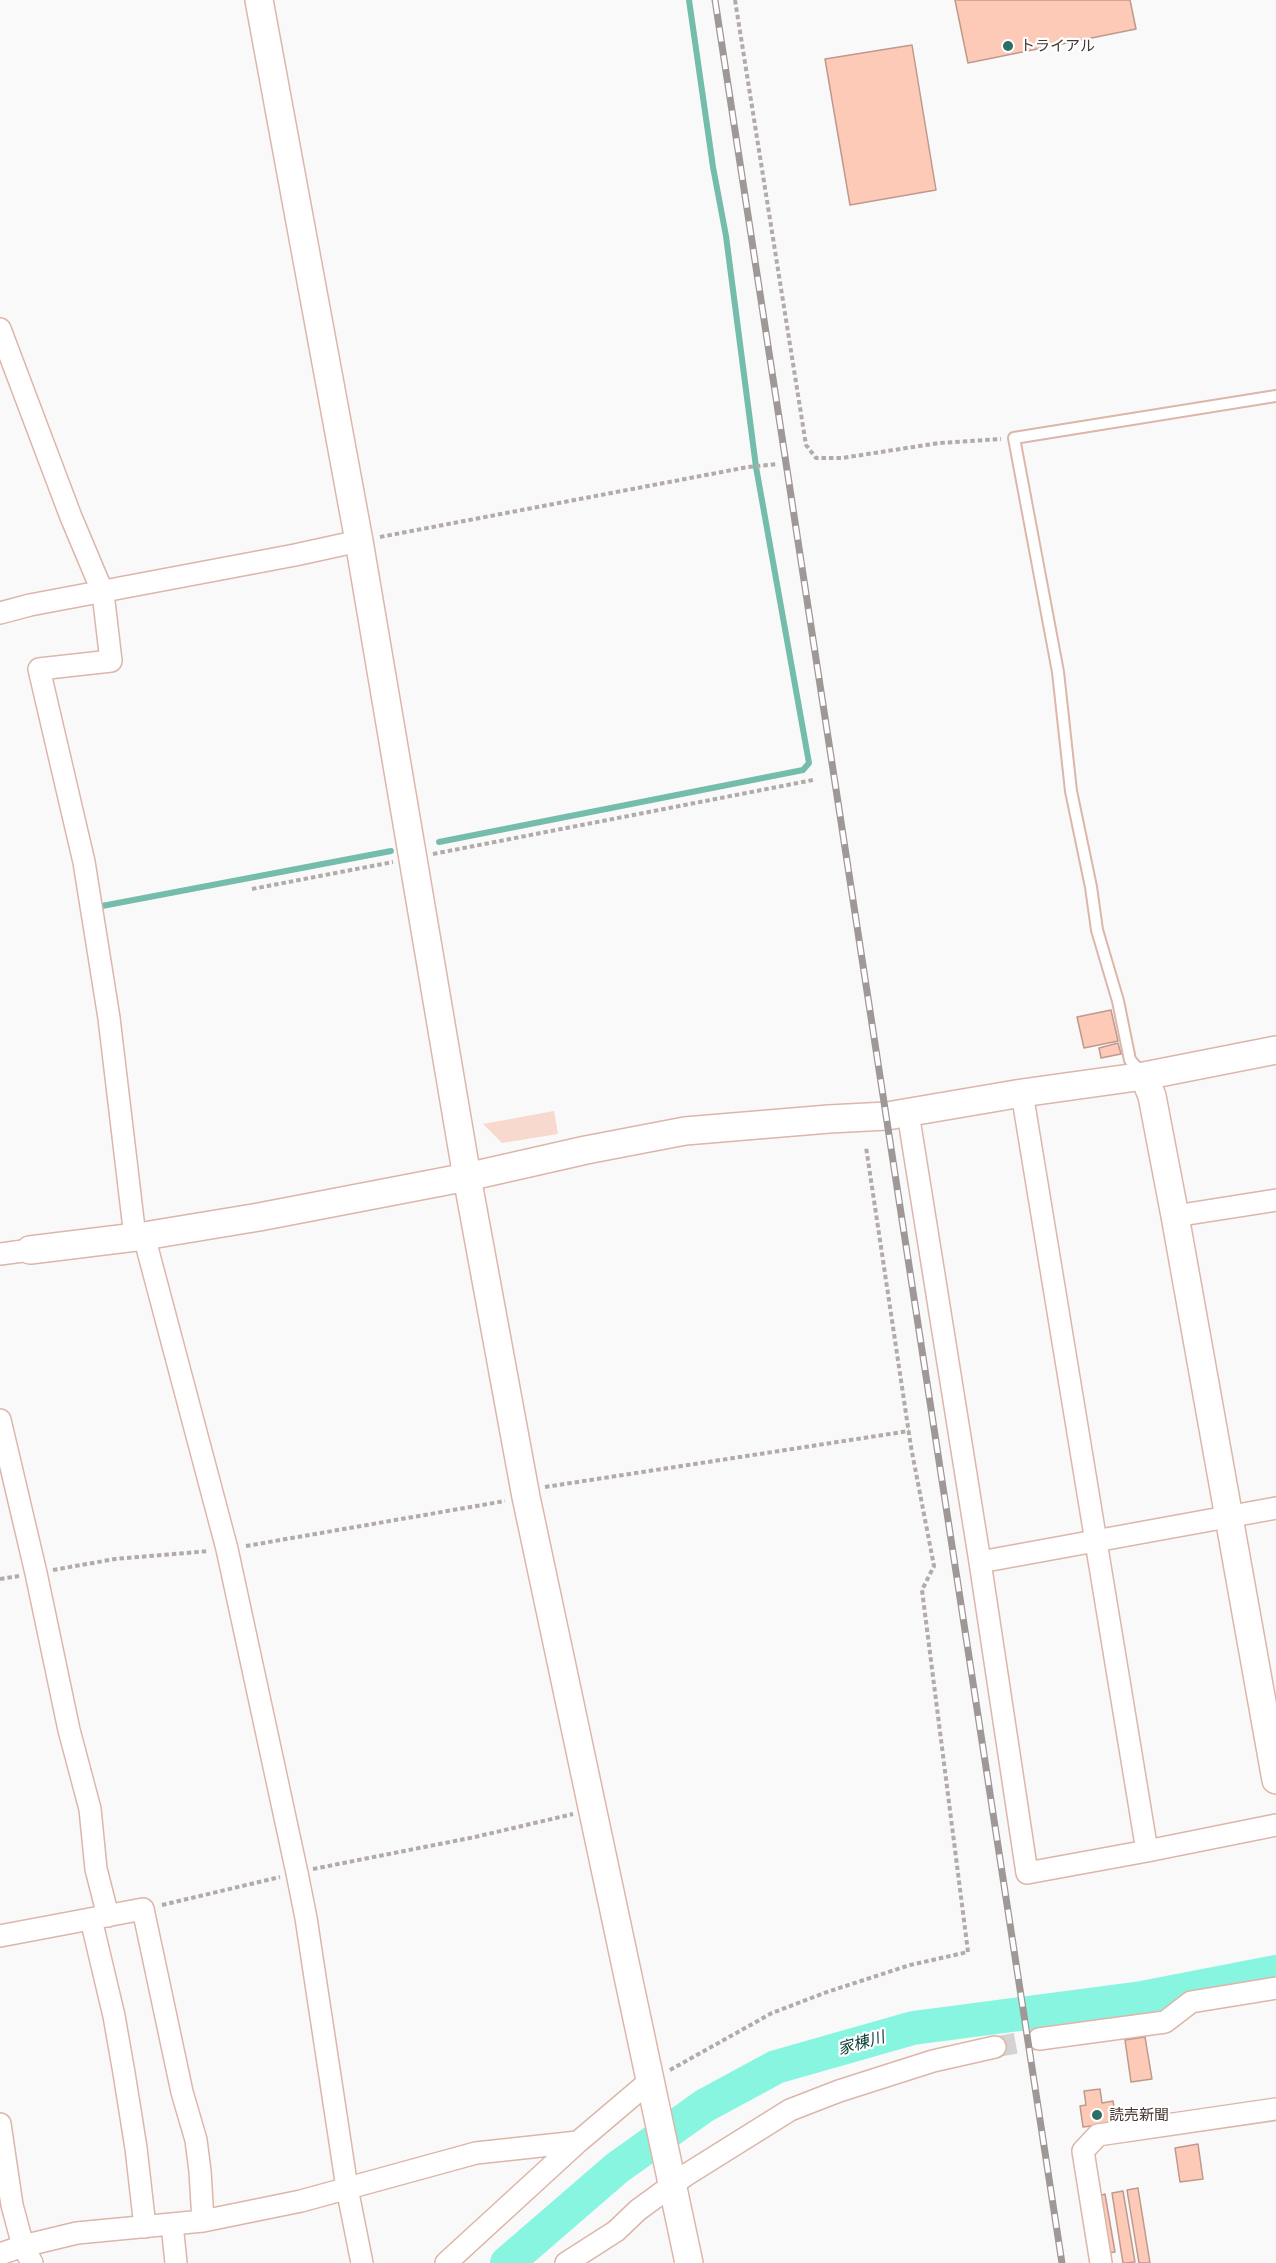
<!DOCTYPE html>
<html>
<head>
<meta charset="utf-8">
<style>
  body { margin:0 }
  canvas { display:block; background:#f9f9f9 }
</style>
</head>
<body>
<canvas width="1276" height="2263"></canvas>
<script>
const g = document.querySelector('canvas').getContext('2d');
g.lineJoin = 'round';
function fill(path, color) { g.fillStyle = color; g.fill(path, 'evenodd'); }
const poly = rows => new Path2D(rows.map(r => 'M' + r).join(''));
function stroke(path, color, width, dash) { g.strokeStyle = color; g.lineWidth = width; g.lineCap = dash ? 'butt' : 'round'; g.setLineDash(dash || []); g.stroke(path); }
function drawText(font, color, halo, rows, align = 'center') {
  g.font = font + ' Barlow,"Noto Sans JP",sans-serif'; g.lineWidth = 4.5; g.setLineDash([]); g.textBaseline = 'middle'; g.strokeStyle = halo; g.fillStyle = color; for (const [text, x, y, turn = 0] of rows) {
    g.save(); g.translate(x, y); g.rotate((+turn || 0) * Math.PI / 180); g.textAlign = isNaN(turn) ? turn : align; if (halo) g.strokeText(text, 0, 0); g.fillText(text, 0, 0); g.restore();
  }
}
fill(poly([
  [554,1111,558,1134,502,1143,483,1124]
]), '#f8d9ce');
stroke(poly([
  [439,842,803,770,809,763,756,467,726,236,713,167,689,0],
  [102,906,391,851]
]), '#74bcac', 6);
stroke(poly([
  [507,2263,617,2168,704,2106,776,2067,913,2028,1142,1998,1276,1972]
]), '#88f5e1', 34);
const building = poly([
  [955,0,1130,0,1136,29,968,63,955,0],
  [912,45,936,190,850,205,825,59,912,45],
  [1111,1010,1118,1041,1084,1048,1077,1017,1111,1010],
  [1118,1043,1121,1054,1101,1058,1099,1048,1118,1043],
  [1145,2037,1152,2079,1131,2082,1125,2040,1145,2037],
  [1100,2089,1102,2103,1113,2101,1117,2123,1083,2127,1080,2106,1086,2105,1084,2091,1100,2089],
  [1198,2144,1203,2179,1180,2182,1175,2148,1198,2144],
  [1138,2188,1150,2263,1139,2263,1127,2190,1138,2188],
  [1123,2191,1135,2262,1127,2263,1123,2263,1112,2193,1123,2191],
  [1105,2194,1115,2252,1108,2253,1099,2196,1105,2194]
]);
fill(building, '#fdcab8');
stroke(building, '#bf998d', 1.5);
stroke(poly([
  [995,2047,1039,2039]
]), '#d5d2d1', 21, [21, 10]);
const service = poly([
  [1142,1073,1130,1060,1118,1001,1097,930,1091,887,1071,791,1058,672,1014,438,1276,396]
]);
const minor = poly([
  [0,329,71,517,103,593,111,661,39,669,84,862,109,1018,135,1237],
  [0,613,30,605,295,555,359,541],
  [1022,1093,1147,1851],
  [908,1113,980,1562,1027,1873,1147,1851,1276,1825],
  [1175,1216,1276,1200],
  [144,1236,227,1549,297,1873,306,1918,347,2188,362,2263],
  [0,1254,30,1250],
  [0,1420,36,1573,69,1730,90,1809,96,1869,108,1916],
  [980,1562,1276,1508],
  [91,1919,114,2016,124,2073,136,2148,145,2227],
  [0,1936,143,1909,182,2092,196,2140,200,2171,203,2221],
  [1039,2039,1165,2022,1191,2002,1276,1988],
  [0,2124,12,2205,23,2246,32,2263],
  [172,2224,176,2263],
  [0,2254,23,2246,77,2233,203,2221,301,2201,476,2153,578,2142],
  [446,2263,578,2142,651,2080],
  [566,2263,616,2231,638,2210,686,2175,790,2110,839,2091,933,2061,995,2047],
  [1101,2263,1083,2151,1098,2135,1276,2109]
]);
const tertiary = poly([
  [259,0,359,541,467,1177,526,1497,689,2263],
  [1144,1076,1152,1096,1175,1216,1276,1780],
  [30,1250,144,1236,259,1217,467,1177,586,1150,685,1131,829,1119,887,1116,1022,1093,1144,1076,1276,1050]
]);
stroke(service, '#dcb6a9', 14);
stroke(minor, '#dcb6a9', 24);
stroke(tertiary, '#dcb6a9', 30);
stroke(poly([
  [735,0,806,445,816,458,842,458,939,443,1001,439],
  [380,537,748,467,777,464],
  [433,854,813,780],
  [252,889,393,862],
  [545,1487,909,1431],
  [246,1546,505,1501],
  [53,1570,115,1559,209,1551],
  [0,1579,19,1576],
  [313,1869,475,1837,573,1814],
  [162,1905,280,1877],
  [670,2070,772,2013,827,1992,910,1965,968,1952,922,1590,934,1566,911,1447,866,1147]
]), '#b2aba9', 4, [4.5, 3]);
stroke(service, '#fff', 10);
stroke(minor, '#fff', 21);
stroke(tertiary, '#fff', 27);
const rail = poly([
  [715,0,1062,2263]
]);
stroke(rail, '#a09896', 7);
stroke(rail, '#fff', 4.5, [14]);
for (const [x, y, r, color] of [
  [1008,46,6,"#2a7064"],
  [1097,2115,6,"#2a7064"]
]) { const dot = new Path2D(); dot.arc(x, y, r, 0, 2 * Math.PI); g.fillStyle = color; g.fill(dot); stroke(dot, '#fff', 2); }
drawText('15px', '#473732', '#fff', [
  ["トライアル",1020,46],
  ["読売新聞",1109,2115]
], 'left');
drawText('italic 16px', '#083d35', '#fff', [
  ["家棟川",861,2043,-16]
]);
</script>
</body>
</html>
